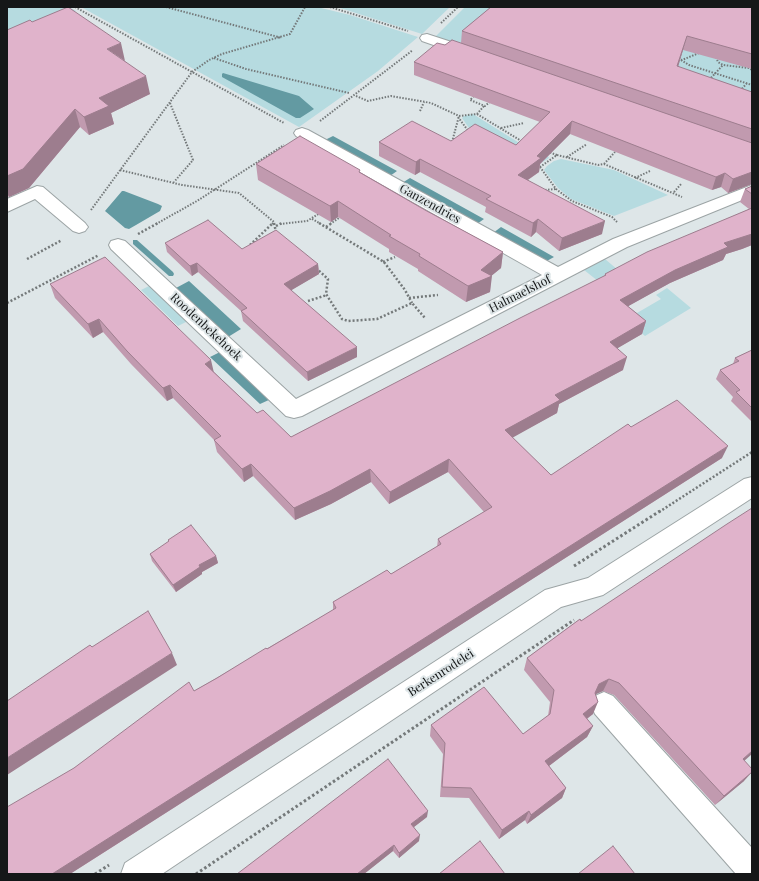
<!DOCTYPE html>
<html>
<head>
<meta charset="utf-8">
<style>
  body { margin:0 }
  #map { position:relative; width:759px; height:881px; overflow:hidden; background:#dee6e8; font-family:"Playfair Display",serif }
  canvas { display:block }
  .frame { position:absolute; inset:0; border:8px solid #151718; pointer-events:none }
</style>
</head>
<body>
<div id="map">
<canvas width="759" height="881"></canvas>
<div class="frame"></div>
</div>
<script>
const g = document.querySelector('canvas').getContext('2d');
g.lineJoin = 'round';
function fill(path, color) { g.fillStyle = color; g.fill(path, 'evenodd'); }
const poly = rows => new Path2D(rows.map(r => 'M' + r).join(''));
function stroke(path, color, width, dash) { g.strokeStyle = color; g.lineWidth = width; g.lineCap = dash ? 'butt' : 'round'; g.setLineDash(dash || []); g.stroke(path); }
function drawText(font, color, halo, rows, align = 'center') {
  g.font = font + ' "Playfair Display",serif'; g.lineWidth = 4; g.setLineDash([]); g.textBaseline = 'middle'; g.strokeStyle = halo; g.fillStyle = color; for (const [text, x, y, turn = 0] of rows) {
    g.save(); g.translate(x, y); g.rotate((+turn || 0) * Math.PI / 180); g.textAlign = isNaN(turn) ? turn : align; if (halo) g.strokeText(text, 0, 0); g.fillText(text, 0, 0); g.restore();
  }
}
fill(poly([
  [7,7,69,7,76,11,7,40],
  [81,7,317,7,350,15,418,37,378,71,299,127],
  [337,7,450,7,422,34],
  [465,7,572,7,752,57,752,102,479,53,435,37],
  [473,114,521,144,547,154,549,158,541,163,471,131,462,118,464,116],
  [561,159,614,170,668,195,614,216,571,199,558,188,544,170,547,166,554,161],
  [605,259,618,270,598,281,584,270],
  [153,284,190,320,178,326,141,290],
  [667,288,691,308,645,336,620,315,631,309,637,313,661,299,656,295]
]), '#b6dbe0');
fill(poly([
  [223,73,299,96,314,109,300,118,296,118,222,77,222,74],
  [333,136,397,171,390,176,325,140],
  [410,178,484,219,477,224,402,183],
  [122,191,124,191,158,204,162,206,160,211,136,225,129,229,125,228,105,211],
  [501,227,554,257,545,262,493,233],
  [189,281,241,329,228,337,176,288],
  [222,351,271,399,260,404,210,357]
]), '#639aa2');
fill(poly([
  [133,240,137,240,173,272,174,274,173,276,169,276,133,244,133,240]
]), '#639aa2');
const minor = poly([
  [427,34,479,51,482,54,479,57,474,59,422,41,420,38,422,35,427,34],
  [302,128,308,130,558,267,613,239,752,185,752,196,627,247,302,416,294,418,286,416,111,249,109,245,111,241,118,239,125,241,296,399,542,275,296,136,294,133,296,130,302,128],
  [37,186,43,187,85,223,88,227,85,231,79,233,73,231,35,199,7,212,7,199,37,186],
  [752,477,752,498,603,595,561,607,162,874,121,874,125,863,545,590,588,578,744,479,752,477],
  [604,692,613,696,752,848,752,874,736,874,595,714,591,705,595,696,604,692]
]);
stroke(minor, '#9ca4a5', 2);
stroke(poly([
  [75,7,284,123],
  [166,7,282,38],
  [330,7,408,31],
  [441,23,458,7],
  [716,57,718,62,723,65,749,68,752,70],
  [214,58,246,69,349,93],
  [678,59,682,60,699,53],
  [681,60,689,65,752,85],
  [709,80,723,65],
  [740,91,747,83],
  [356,96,368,101,391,96,431,103,459,116,477,114,484,106],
  [474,96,470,100,485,106,491,101],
  [170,103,193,160,174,182],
  [420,111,424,102],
  [477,114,523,142],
  [458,117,469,132],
  [320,121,413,50],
  [501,128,524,123],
  [452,142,459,116],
  [557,155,598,165,604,164,682,197],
  [567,157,587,144],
  [604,164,615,152],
  [537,166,540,167,557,155,548,152],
  [540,167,556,189,572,201,612,217,617,222],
  [120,170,182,185,239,193,274,222,274,224],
  [635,178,650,171],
  [545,190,556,189],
  [674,192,682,183],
  [91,210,192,72,209,60,222,54,290,34,305,7],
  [312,219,321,224],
  [156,224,197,201,284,145],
  [272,224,274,222],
  [280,224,307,221,320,213],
  [330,224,342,216]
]), '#74797a', 2, [1.5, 1.5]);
stroke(poly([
  [274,223,276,232],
  [319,223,384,262,405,290,412,303],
  [276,226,282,223],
  [326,227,332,223],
  [138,234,158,223],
  [250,245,273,223],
  [27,259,62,240],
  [383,262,395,257],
  [316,268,328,279,326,294,342,319,348,321,377,319,412,303,425,318],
  [409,298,438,295],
  [308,301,327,295],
  [7,303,99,255],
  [659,512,752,452]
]), '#74797a', 2.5, [2, 2]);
stroke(poly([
  [574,566,660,511],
  [95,874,109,865],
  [196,874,574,620]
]), '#74797a', 3, [2.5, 2.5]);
fill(minor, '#fff');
fill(poly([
  [491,7,752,7,752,69,683,50,678,67,752,92,752,184,728,193,721,187,712,190,570,134,540,164,539,172,528,180,602,234,559,251,536,232,531,237,485,212,486,207,420,172,415,175,379,156,379,142,451,141,516,145,540,122,414,75,414,62,445,45,461,43,462,31],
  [32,22,125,61,150,94,111,113,114,124,89,135,80,127,29,188,9,197,7,195,7,30],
  [256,164,360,172,425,210,503,252,501,268,491,276,490,292,466,302,418,271,418,269,389,252,389,249,338,217,331,222,258,180],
  [752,186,752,245,742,249,726,254,723,260,670,283,628,306,646,321,642,334,617,348,623,370,559,404,557,413,512,437,551,475,631,427,722,458,70,874,7,874,74,768,194,691,333,610,333,602,391,574,437,547,438,539,484,512,448,472,389,504,371,482,331,504,295,520,253,476,244,482,217,452,214,440,173,398,167,401,131,364,103,332,93,338,55,298,50,284,214,372,257,413,291,437,604,276,605,274,749,209,740,202,745,189],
  [165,243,242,249,318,264,319,274,291,290,357,357,308,381,243,321,241,311,198,272,192,276,167,252],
  [752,350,752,422,731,401,733,397,716,379,720,370,733,364,735,358],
  [168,540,216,556,218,563,202,572,202,574,176,592,152,561,150,554,169,542],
  [580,619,744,761,744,781,715,805,614,695,603,691,595,694,593,714,587,719,593,726,587,737,549,766,566,788,562,798,527,824,525,820,499,839,469,798,440,797,443,754,430,736,431,725,523,734,548,716,550,702,524,670,527,658],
  [427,817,414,827,419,841,399,858,393,851,364,874,237,874]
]), '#c19aaf');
fill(poly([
  [687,36,683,50,674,80,677,66],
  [121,43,125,61,107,49],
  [146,76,150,94,111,113,114,124,89,135,84,117,99,98],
  [75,109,80,127,29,188,9,197,7,192,7,176],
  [572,121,570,134,540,164,539,172,516,188,518,175],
  [420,159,420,172,415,175,416,162],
  [752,172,752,184,728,193,733,179],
  [725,173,721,187,712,190,716,177],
  [338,201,338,217,331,222,330,206],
  [538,219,536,232,531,237,533,223],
  [605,221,602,234,559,251,562,238],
  [752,234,752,245,742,249,726,254,723,260,670,283,616,313,620,300,724,243],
  [503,252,501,268,490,277,492,276,490,292,466,302,468,286,481,270],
  [197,263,198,272,192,276,190,266],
  [318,264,319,274,285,294,284,284],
  [99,319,103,332,93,338,88,324],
  [646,321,642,334,606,355,610,342],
  [357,347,357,357,308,381,307,372],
  [627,357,623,370,559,404,557,413,503,443,505,430,555,395],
  [211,360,214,373,205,364],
  [170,385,173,398,167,401,163,388],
  [728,446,722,458,70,874,52,874],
  [449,459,448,472,389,504,390,492],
  [251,464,253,476,244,482,242,469],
  [370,469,371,482,331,504,295,520,294,508],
  [216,556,218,563,202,572,202,574,176,592,173,585,199,565],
  [172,653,177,665,7,775,7,758],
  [609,679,603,691,594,695,599,684],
  [598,702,593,714,578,725,583,714],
  [593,726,587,737,541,772,545,761],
  [752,751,752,754,734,770,743,759],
  [752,772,744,781,715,805,724,796],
  [566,788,562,798,527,824,531,815],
  [428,811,427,817,410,830,411,824],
  [529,811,525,820,499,839,502,830],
  [420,835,419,841,399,858,399,853],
  [394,845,393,851,364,874,357,874]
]), '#9d7d8e');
const building = poly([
  [68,7,121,43,107,49,146,76,99,98,109,106,84,117,75,109,23,169,7,176,7,30,30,20,32,22,68,7],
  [491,7,749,7,752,8,752,54,687,36,677,66,752,92,752,129,462,31,491,7],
  [452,40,752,143,752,172,733,179,725,173,716,177,572,121,537,156,541,158,518,175,605,221,562,238,538,219,533,223,486,199,491,196,420,159,416,162,379,142,412,121,451,141,475,124,516,145,550,112,414,62,437,43,445,45,452,40],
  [300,136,360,170,359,172,425,210,503,252,481,270,492,276,468,286,419,256,420,254,389,236,391,235,338,201,330,206,256,164,300,136],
  [752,186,752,194,745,189,752,186],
  [752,208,752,234,724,243,728,247,675,270,620,300,646,321,610,342,627,357,555,395,560,400,505,430,551,475,628,424,631,427,677,400,728,446,52,874,7,874,7,807,74,768,189,682,194,691,217,678,266,648,267,649,336,608,333,602,355,589,387,570,391,574,441,544,438,539,492,507,449,459,390,492,370,469,330,491,294,508,251,464,242,469,214,440,221,436,170,385,163,388,127,351,99,319,88,324,50,284,105,257,211,360,205,364,257,413,263,410,291,437,520,318,606,275,605,274,647,252,752,208],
  [208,220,242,249,276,230,318,264,284,284,357,347,307,372,241,311,247,308,197,263,190,266,165,243,208,220],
  [752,350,752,408,736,392,740,390,720,370,739,361,735,358,752,350],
  [752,508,752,751,743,759,752,769,752,772,724,796,619,683,609,679,599,684,595,693,598,702,583,714,593,726,545,761,566,788,531,815,529,811,502,830,471,788,442,787,445,743,431,725,484,687,523,734,550,714,554,690,527,658,580,619,581,621,727,524,752,508],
  [191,525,216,556,199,565,200,567,173,585,150,554,169,541,168,540,191,525],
  [148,611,172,653,7,758,7,701,90,645,92,647,148,611],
  [388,759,428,811,411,824,420,835,399,853,394,845,357,874,237,874,388,759],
  [480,841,505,874,439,874,480,841],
  [613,846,635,874,578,874,613,846]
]);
fill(building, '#e0b3cb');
stroke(building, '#9d7d8e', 1);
drawText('12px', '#151718', '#dee6e8', [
  ["Ganzendries",430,204,29],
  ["Halmaelshof",520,294,-27],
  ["Roodenbekehoek",206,327,43],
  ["Berkenrodelei",441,673,-33]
]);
</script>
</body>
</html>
